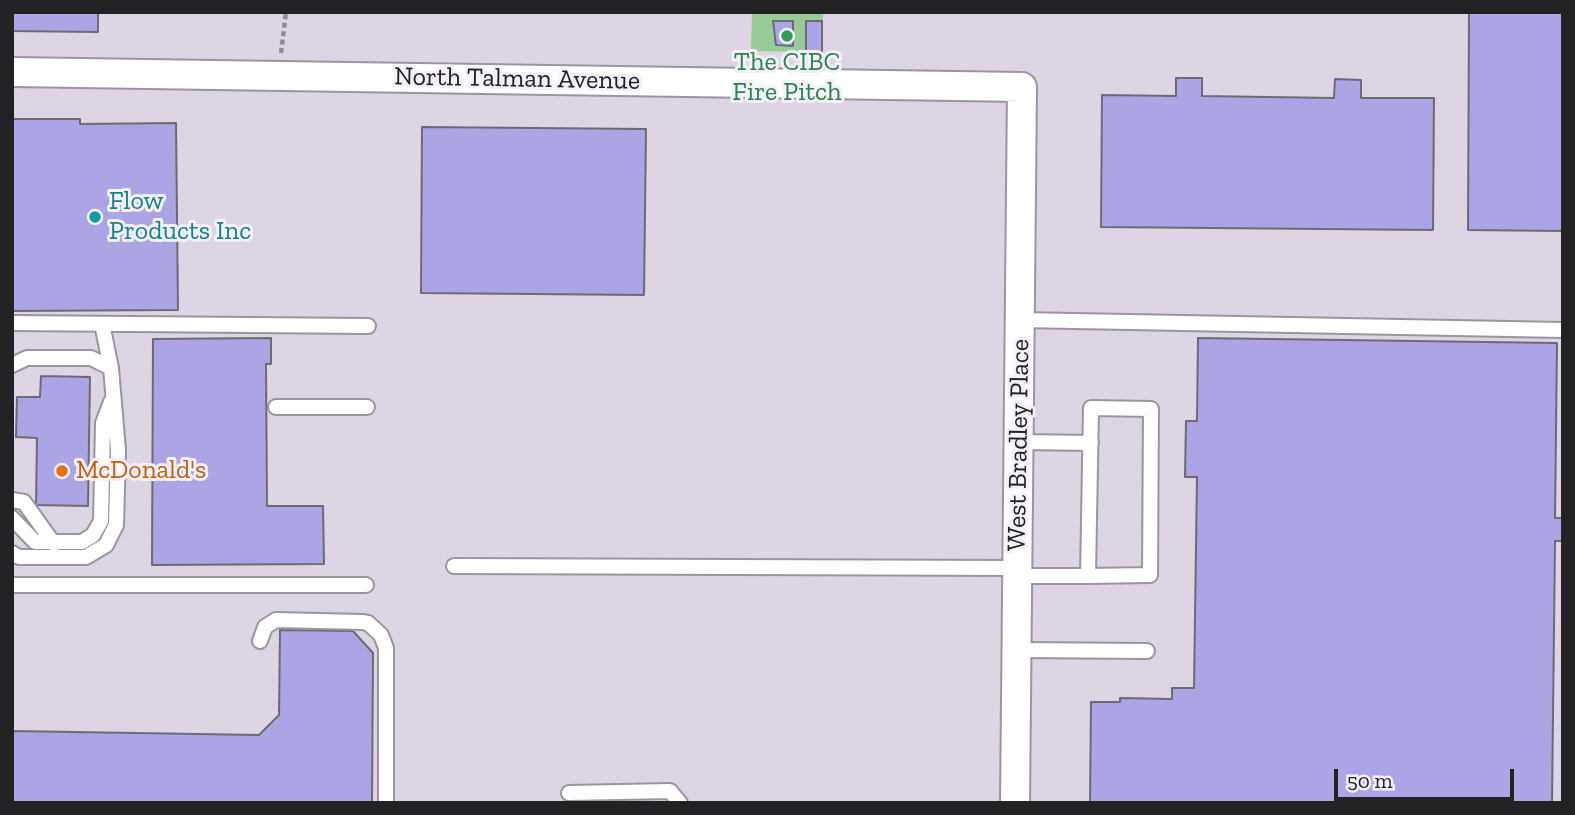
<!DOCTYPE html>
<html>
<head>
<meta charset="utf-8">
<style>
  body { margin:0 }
  #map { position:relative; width:1575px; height:815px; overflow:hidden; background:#e8e2eb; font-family:"Zilla Slab",serif }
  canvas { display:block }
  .frame { position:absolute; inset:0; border:14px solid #222124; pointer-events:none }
  .scale { position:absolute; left:1334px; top:769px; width:180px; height:32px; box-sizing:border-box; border:4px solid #222124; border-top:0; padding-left:9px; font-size:21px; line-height:24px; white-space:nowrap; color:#222124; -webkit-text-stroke:5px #f5f0f9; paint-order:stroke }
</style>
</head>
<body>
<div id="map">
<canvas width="1575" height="815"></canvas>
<div class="frame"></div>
<div class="scale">50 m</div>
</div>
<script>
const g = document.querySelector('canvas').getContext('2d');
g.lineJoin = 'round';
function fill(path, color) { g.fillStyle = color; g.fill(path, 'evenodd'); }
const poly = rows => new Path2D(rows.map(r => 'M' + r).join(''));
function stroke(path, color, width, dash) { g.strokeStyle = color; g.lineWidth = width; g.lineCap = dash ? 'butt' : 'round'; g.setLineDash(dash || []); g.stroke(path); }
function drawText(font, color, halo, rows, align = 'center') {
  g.font = font + ' "Zilla Slab",serif'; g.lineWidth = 6; g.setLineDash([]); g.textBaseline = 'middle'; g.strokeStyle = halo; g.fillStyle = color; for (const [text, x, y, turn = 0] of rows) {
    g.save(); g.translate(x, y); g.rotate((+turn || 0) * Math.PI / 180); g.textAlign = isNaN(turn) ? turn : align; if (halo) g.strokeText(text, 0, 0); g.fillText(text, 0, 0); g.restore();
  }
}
fill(poly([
  [12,12,1563,12,1563,803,12,803]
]), '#ddd4e4');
fill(poly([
  [752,12,823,12,822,52,751,51]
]), '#97cc99');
const building = poly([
  [12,12,149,12,98,13,98,32,12,31,12,12],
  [1469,12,1563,12,1563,231,1468,230,1469,12],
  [773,21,793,21,793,46,776,45,773,21],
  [806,21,822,21,822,52,806,52,806,21],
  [1176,78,1202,78,1202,96,1334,98,1335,79,1361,80,1361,98,1434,98,1433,230,1101,227,1102,95,1176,96,1176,78],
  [12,119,80,119,80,124,176,123,178,310,12,311,12,119],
  [422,127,646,129,644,295,421,293,422,127],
  [271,338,271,364,266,364,267,506,323,506,324,564,152,565,153,339,271,338],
  [1198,338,1557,343,1555,518,1563,518,1563,541,1555,541,1552,803,1090,803,1091,702,1120,702,1120,698,1172,699,1172,688,1194,688,1197,477,1185,477,1186,421,1197,421,1198,338],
  [41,376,90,377,88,506,36,505,37,438,16,437,17,397,40,397,41,376],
  [280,630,353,631,373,653,372,803,12,803,12,731,259,735,279,715,280,630]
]);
fill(building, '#aba5e5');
stroke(building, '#6c6b74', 2);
const lane = poly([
  [1020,320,1563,330],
  [12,323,368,326],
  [12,365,27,358,91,358,111,368],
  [276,407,367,407],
  [1019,442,1091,443],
  [12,500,24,502,54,544],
  [12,518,35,542,82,542,93,535,101,521,103,423,111,402],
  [12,553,19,557,86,557,106,545,116,525,118,450,111,368,102,324],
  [454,566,1017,568],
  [1018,576,1088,576,1150,575,1151,409,1091,408,1088,576],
  [12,585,366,585],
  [260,641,265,627,276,620,362,622,368,623,381,635,386,648,386,803],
  [1017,650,1147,651],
  [569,793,670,791,680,803]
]);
const street = poly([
  [12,72,1022,87,1015,803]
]);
stroke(lane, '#9a959e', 18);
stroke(street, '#9a959e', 32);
stroke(poly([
  [281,53,286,12]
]), '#8f8b92', 4.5, [5, 3.5]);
stroke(lane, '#fff', 14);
stroke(street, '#fff', 28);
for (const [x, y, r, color] of [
  [787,36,7,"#2e9e5b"],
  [95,217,7,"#0f9aa8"],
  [62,471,7,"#e8710a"]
]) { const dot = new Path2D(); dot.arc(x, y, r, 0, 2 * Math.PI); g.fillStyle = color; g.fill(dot); stroke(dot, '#f5f0f9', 2.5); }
drawText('26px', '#27864d', '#f5f0f9', [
  ["The CIBC",787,63],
  ["Fire Pitch",787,93]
]);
drawText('26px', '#222124', '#f5f0f9', [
  ["North Talman Avenue",517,79,1],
  ["West Bradley Place",1019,445,-89]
]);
drawText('26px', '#0d838f', '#f5f0f9', [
  ["Flow",109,202],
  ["Products Inc",109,232]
], 'left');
drawText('26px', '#c56008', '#f5f0f9', [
  ["McDonald's",76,471]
], 'left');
</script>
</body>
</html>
